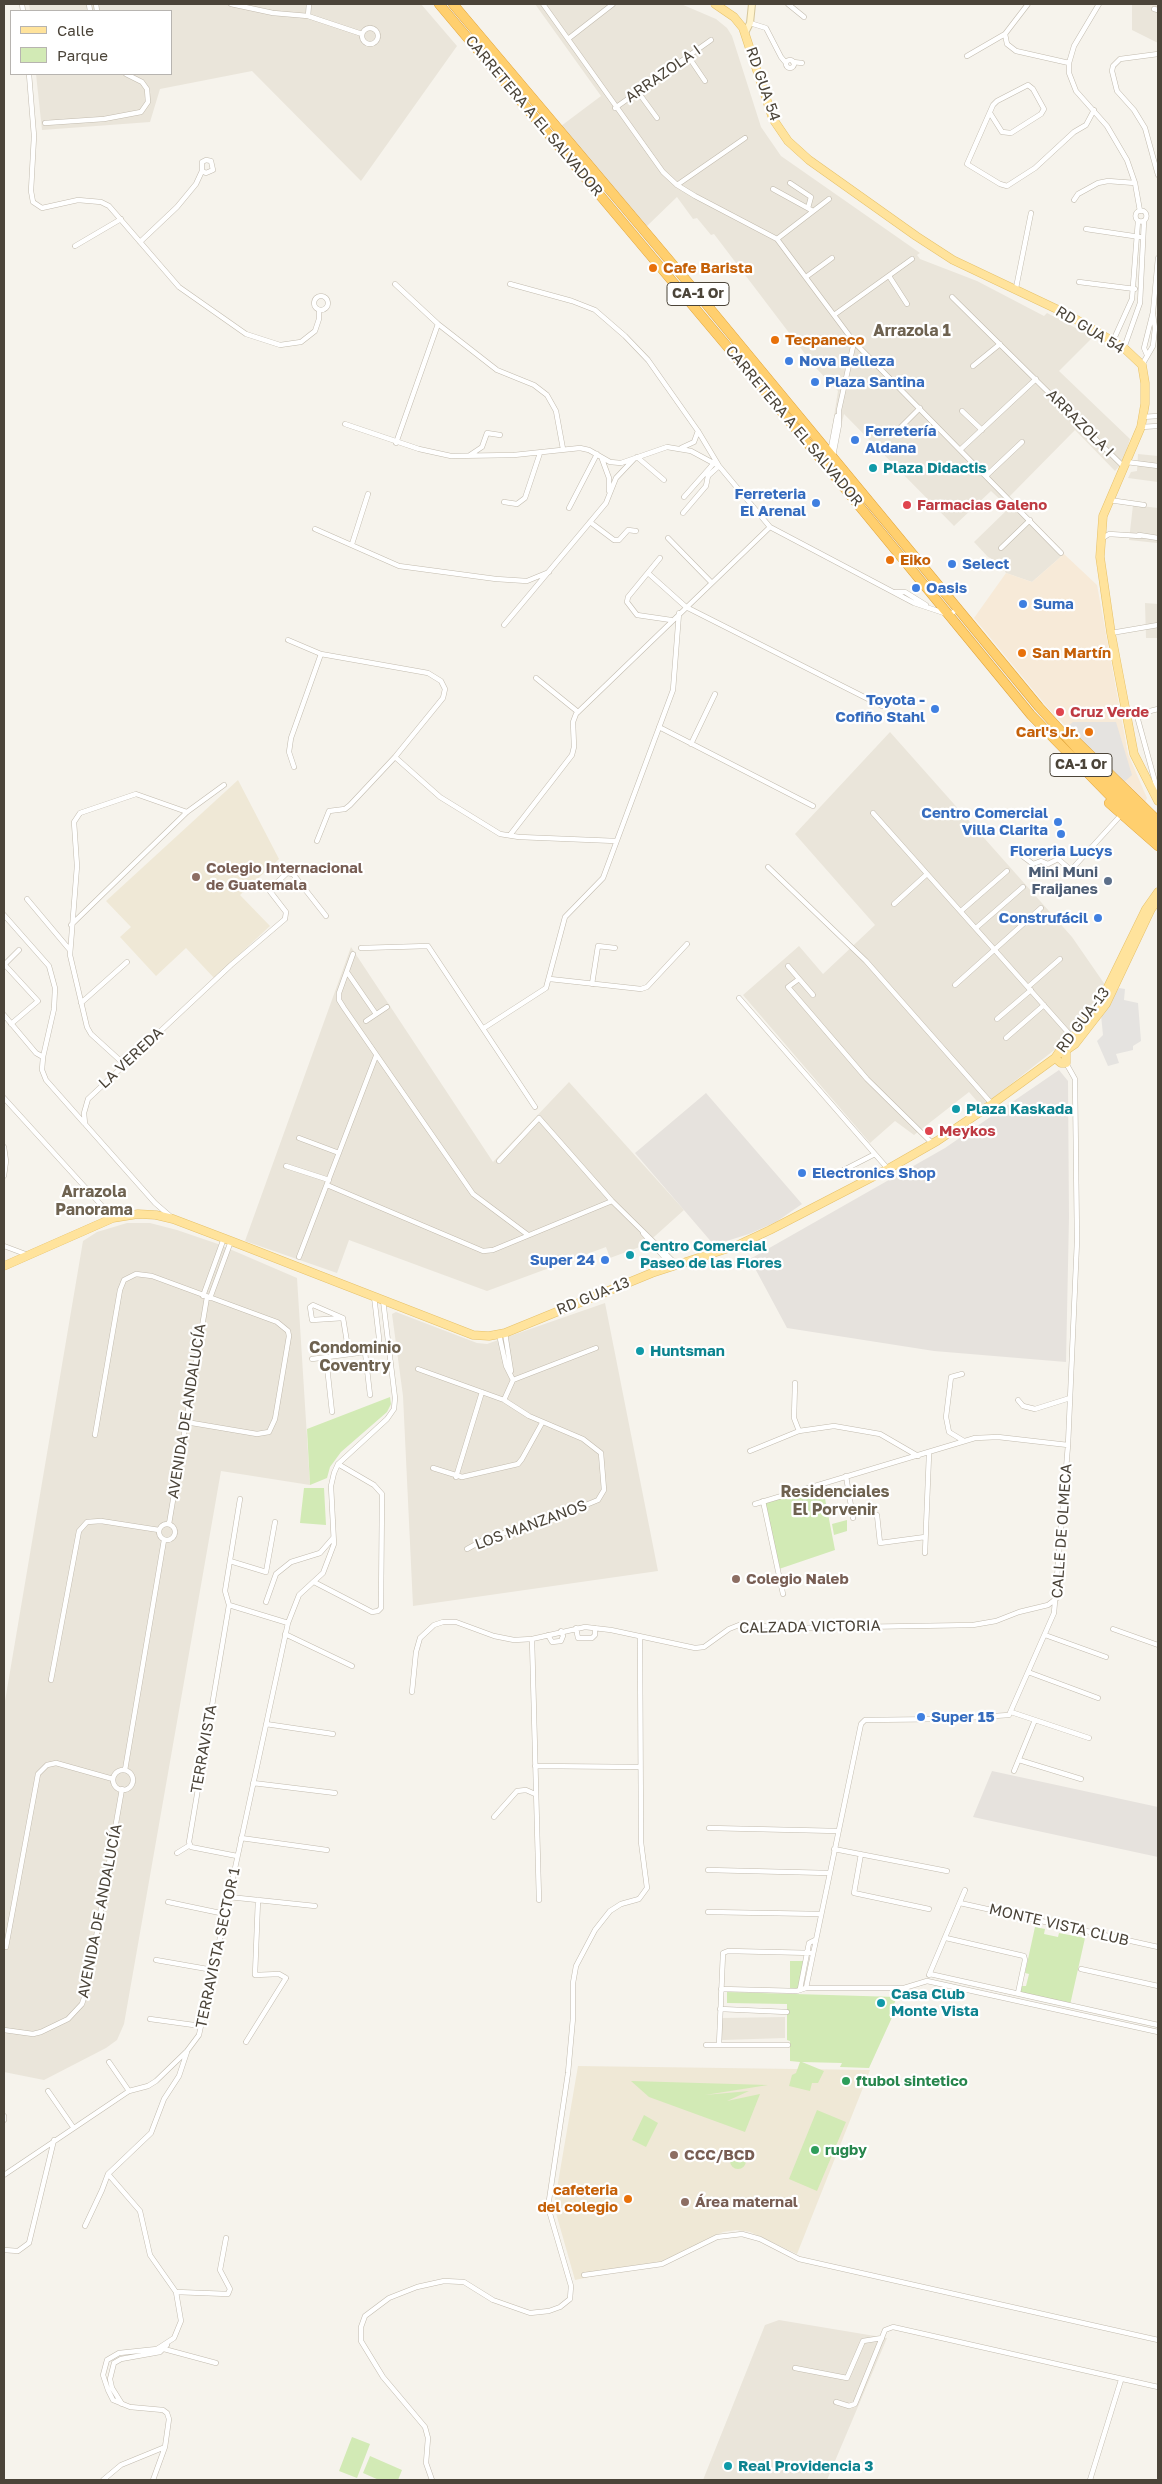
<!DOCTYPE html>
<html>
<head>
<meta charset="utf-8">
<style>
  body { margin:0 }
  #map { position:relative; width:1162px; height:2484px; overflow:hidden; background:#f6f3ec; font-family:"Golos Text",sans-serif }
  canvas { display:block }
  .frame { position:absolute; inset:0; border:5px solid #4b4439; pointer-events:none }
  .legend { position:absolute; left:10px; top:10px; width:162px; height:65px; box-sizing:border-box; background:#fff; border:1px solid #b7b4b0; margin:0; padding:6px 9px; list-style:none; font-size:15px; color:#4b4439 }
  .legend li { display:flex; align-items:center; gap:10px; height:25px }
  .legend b { width:25px; border:1px solid #b7b4b0 }
</style>
</head>
<body>
<div id="map">
<canvas width="1162" height="2484"></canvas>
<div class="frame"></div>
<ul class="legend">
<li><b style="height:6px;background:#ffe39c"></b>Calle</li>
<li><b style="height:14px;background:#d2eab5"></b>Parque</li>
</ul>
</div>
<script>
const g = document.querySelector('canvas').getContext('2d');
g.lineJoin = 'round';
function fill(path, color) { g.fillStyle = color; g.fill(path, 'evenodd'); }
const poly = rows => new Path2D(rows.map(r => 'M' + r).join(''));
function stroke(path, color, width, dash) { g.strokeStyle = color; g.lineWidth = width; g.lineCap = dash ? 'butt' : 'round'; g.setLineDash(dash || []); g.stroke(path); }
function drawText(font, color, halo, rows, align = 'center') {
  g.font = font + ' "Golos Text",sans-serif'; g.lineWidth = 4.5; g.setLineDash([]); g.textBaseline = 'middle'; g.strokeStyle = halo; g.fillStyle = color; for (const [text, x, y, turn = 0] of rows) {
    g.save(); g.translate(x, y); g.rotate((+turn || 0) * Math.PI / 180); g.textAlign = isNaN(turn) ? turn : align; if (halo) g.strokeText(text, 0, 0); g.fillText(text, 0, 0); g.restore();
  }
}
fill(poly([
  [29,4,421,4,457,46,361,181,252,71,160,89,150,122,42,130,36,74,171,74,171,11,30,11],
  [535,4,681,4,716,19,727,28,732,36,761,127,781,156,920,253,917,255,920,259,977,281,1044,316,1047,313,1093,337,1059,371,1130,439,1123,462,1115,471,1075,430,1009,497,1064,554,1032,582,1006,573,1000,563,988,557,974,542,1009,508,991,491,954,526,844,414,840,430,832,429,838,391,815,367,714,234,711,235,697,218,693,219,677,197,647,226,561,126,601,96],
  [1132,4,1158,4,1158,43,1132,30],
  [1138,454,1158,456,1158,482,1128,478,1131,472,1137,471],
  [1133,505,1158,508,1158,548,1157,543,1129,540],
  [1145,603,1158,604,1158,638,1146,638],
  [890,732,1072,937,1108,989,1072,1036,982,1107,969,1092,914,1135,895,1121,870,1143,743,995,799,946,823,974,875,925,795,834],
  [351,947,493,1162,569,1082,684,1210,645,1245,610,1258,606,1247,487,1291,349,1240,337,1273,245,1241],
  [127,1223,150,1223,177,1230,218,1244,297,1278,310,1485,221,1471,124,2024,117,2040,106,2048,44,2080,4,2072,4,1707,83,1241,97,1232],
  [605,1303,658,1571,413,1606,403,1396,392,1314,396,1312,477,1343,487,1344],
  [785,2017,785,2038,722,2040,722,2018],
  [779,2320,887,2338,827,2480,703,2480,765,2325]
]), '#eae5da');
fill(poly([
  [1064,554,1097,585,1128,754,1147,798,1144,805,1048,708,974,618,1006,573,1032,582]
]), '#f7ead8');
fill(poly([
  [1059,1070,1068,1081,1069,1217,1066,1362,934,1351,787,1328,750,1259,945,1148],
  [706,1093,802,1204,776,1222,749,1234,714,1245,635,1153],
  [992,1771,1158,1807,1158,1857,973,1817]
]), '#e6e2dd');
fill(poly([
  [238,780,279,859,240,895,270,926,214,978,186,948,156,976,120,937,131,927,106,901],
  [578,2066,870,2070,797,2254,750,2232,737,2230,723,2232,664,2261,575,2280,554,2206]
]), '#efe8d6');
fill(poly([
  [390,1397,391,1404,387,1412,341,1452,330,1467,327,1478,310,1485,307,1429],
  [822,1483,835,1550,779,1569,763,1501],
  [304,1488,324,1488,326,1525,300,1523],
  [847,1520,847,1531,834,1535,832,1524],
  [1035,1927,1045,1929,1044,1934,1058,1937,1059,1933,1085,1938,1070,2005,1020,1994,1022,1986,1026,1986,1029,1974,1025,1973],
  [790,1961,804,1961,797,1993,790,1993],
  [727,1992,897,1997,889,2016,894,2013,869,2068,840,2067,842,2063,802,2062,824,2071,818,2083,812,2083,810,2091,789,2086,792,2075,796,2073,800,2062,790,2061,790,2041,787,2040,787,2004,727,2003],
  [631,2081,768,2085,705,2095,749,2091,727,2101,760,2094,745,2132,649,2097],
  [817,2110,846,2122,817,2191,789,2179],
  [644,2115,658,2123,646,2147,632,2140],
  '730 2161a8 8 0 1 1 16 0a8 8 0 1 1-16 0Z',
  [352,2437,370,2444,357,2478,339,2471],
  [370,2456,402,2470,398,2480,379,2480,363,2473]
]), '#d2eab5');
fill(poly([
  [1073,722,1116,722,1132,775,1123,783,1068,726],
  [1119,988,1125,989,1124,1000,1138,1003,1141,1041,1133,1046,1133,1050,1116,1054,1119,1063,1108,1066,1097,1041,1103,1035,1101,1015]
]), '#e5e3e0');
const street = poly([
  [22,4,23,11],
  [89,4,90,11],
  [96,4,97,11],
  [231,4,273,13,308,16,362,34],
  [543,4,663,172,677,185,695,196,777,239,854,342,1061,553],
  [788,4,804,17],
  [1028,4,1005,34,1007,44,1016,51,1069,63],
  [1099,4,1074,46,1069,63,1069,73,1076,91,1107,126,1127,160,1135,183,1140,211],
  [1154,9,1158,10],
  [308,16,309,4],
  [750,23,766,28,781,57,786,63],
  '362 36a8 8 0 1 1 16 0a8 8 0 1 1-16 0Z',
  [568,39,613,4],
  [1158,54,1120,59,1113,66,1112,71,1117,91,1134,110,1145,128,1158,175],
  [688,56,705,81],
  [967,56,1005,34],
  '786 64a4 4 0 1 1 8 0a4 4 0 1 1-8 0Z',
  [793,62,802,63],
  [29,74,34,136,31,191,33,202,42,208,78,200,101,202,109,206,179,287,246,334,280,345,301,342,315,331,319,319,319,310],
  [638,92,657,118],
  [615,108,711,40],
  [990,113,1002,132,1011,133,1041,114,1044,109,1033,89,1028,85,997,101,993,105,967,164,1000,184,1007,186,1035,168,1074,132,1086,125,1094,110],
  [45,123,104,119,141,112,148,102,147,89,142,82,126,74],
  [790,183,811,197,808,208],
  [677,185,745,138],
  [773,189,813,211],
  [1074,200,1078,194,1098,183,1108,181,1135,183],
  '1135.5 216a5.5 5.5 0 1 1 11 0a5.5 5.5 0 1 1-11 0Z',
  [1086,229,1140,237],
  [777,239,829,199],
  [140,242,177,207,196,184,202,171,202,162,206,160,211,161,213,170,206,173,202,171],
  [75,246,121,219],
  [889,276,907,304],
  [806,277,832,258],
  [1079,282,1135,289],
  [395,284,438,324,497,370,534,385,547,395,556,411,563,449],
  [510,284,572,301,595,310,625,336,648,360,698,431,719,466,770,527,914,603,950,615,957,609],
  [1016,288,1031,213],
  '314 303a7 7 0 1 1 14 0a7 7 0 1 1-14 0Z',
  [952,297,1124,467],
  [834,315,912,259],
  [1113,341,1132,299,1138,221],
  [1124,348,1140,303,1144,221],
  [1147,355,1144,348,1153,312,1158,258],
  [1142,365,1153,346,1155,328,1153,314],
  [973,366,1000,344],
  [962,411,982,430],
  [1142,417,1158,416],
  [345,424,419,449,451,456,514,455,580,448,589,450,610,462,621,463,667,447,691,451,717,465],
  [1141,427,1158,426],
  [898,430,920,408],
  [396,443,438,324],
  [681,448,694,442,698,431],
  [961,449,1036,379],
  [830,453,837,416],
  [470,455,482,447,487,433,500,435],
  [833,456,839,425,839,410,854,342],
  [637,457,664,480],
  [602,459,609,478,609,491],
  [1127,462,1158,466],
  [987,475,1022,442],
  [684,497,714,463],
  [1109,500,1144,505],
  [504,502,517,504,525,498,540,453],
  [569,508,597,454],
  [683,513,706,486,708,476,719,466],
  [590,522,614,540,619,540,628,530,636,531],
  [315,529,399,566,496,579,527,581,549,572],
  [1139,535,1158,538],
  [668,538,711,582],
  [1103,538,1109,534,1140,536],
  [352,544,368,494],
  [1001,548,1030,520],
  [660,558,628,597,627,602,637,615,671,620],
  [648,573,686,607,882,706],
  [895,592,905,592,926,605],
  [504,625,606,503,616,478,634,459],
  [1111,633,1158,625],
  [288,640,321,654,428,673,441,681,445,689,443,698,395,757,350,805,345,809,329,811,317,841],
  [536,678,578,712],
  [659,727,813,806],
  [691,744,715,694],
  [395,757,440,797,500,834,519,837,616,841],
  [294,767,289,752,291,738,321,654],
  [1157,789,1137,716,1138,714,1158,709],
  [873,813,1073,1038],
  [510,835,572,755,574,747,573,722,576,714,770,527],
  [1021,855,1033,864,1041,861,1048,864,1058,859,1071,870,1121,815],
  [768,867,866,961,992,1104],
  [27,899,69,949],
  [894,904,927,874],
  [961,911,1007,871],
  [4,915,49,966,55,988,54,1009,43,1057,42,1070,46,1080,84,1123],
  [71,925,187,812,224,785],
  [976,928,1023,887],
  [361,948,428,946,535,1107],
  [353,954,339,993,339,1000,344,1008,473,1194,528,1235],
  [4,964,38,1001,11,1024],
  [4,965,19,950],
  [788,966,813,995],
  [347,972,376,1014],
  [550,979,641,989,647,987,687,944],
  [799,979,788,987,867,1079,932,1143],
  [592,984,598,946,615,948],
  [955,985,1041,908],
  [1028,987,1060,959],
  [739,998,888,1169],
  [81,1003,127,962],
  [4,1015,36,1053,43,1057],
  [997,1019,1031,990],
  [366,1021,387,1007],
  [484,1028,546,988,565,917,603,878,673,690,679,613],
  [1006,1038,1044,1005],
  [124,1064,91,1034,87,1027,70,955,77,866,74,822,80,813,136,794,187,812],
  [4,1098,113,1218],
  [299,1138,339,1153],
  [4,1147,6,1161,4,1176],
  [499,1161,539,1118,612,1201,677,1265],
  [286,1166,329,1180],
  [832,1176,875,1154],
  [327,1185,483,1251,493,1250,612,1201],
  [170,1216,155,1203,85,1124,84,1113,88,1099,231,965,285,919,286,912,269,890,287,873,293,874,326,916],
  [643,1233,672,1266],
  [4,1246,28,1255],
  [299,1257,376,1056],
  [203,1296,224,1238],
  [374,1296,379,1338,378,1351],
  [210,1298,231,1241],
  [343,1318,312,1320,310,1307,313,1305,343,1318,349,1354],
  [505,1333,511,1371],
  [499,1334,506,1366,513,1380],
  [365,1352,370,1395],
  [326,1357,332,1412],
  [312,1359,389,1349],
  [418,1369,504,1400,529,1416,583,1439,601,1453,604,1490,598,1500,540,1524,489,1537,467,1549],
  [962,1374,951,1377,946,1417,949,1432,964,1441],
  [795,1383,794,1418,799,1431],
  [504,1400,513,1380,596,1348],
  [1018,1400,1023,1406,1035,1409,1070,1398],
  [95,1435,120,1290,124,1280,136,1274,152,1276,277,1322,288,1331,289,1336,275,1419,269,1432,257,1434,186,1422],
  [750,1451,799,1431,834,1426,880,1434,918,1456],
  [433,1468,462,1477,518,1464,522,1459,542,1423],
  [846,1476,853,1518],
  [456,1477,482,1392],
  [763,1501,783,1594],
  [755,1504,975,1438,998,1437,1068,1445],
  [877,1515,880,1543,925,1537],
  '159 1532a8 8 0 1 1 16 0a8 8 0 1 1-16 0Z',
  [169,1524,207,1297],
  [925,1553,929,1454],
  [230,1561,266,1572,275,1522],
  [314,1582,372,1612,378,1611,381,1608,382,1494,374,1485,338,1464],
  [266,1602,276,1574,291,1562,320,1553,333,1538],
  [229,1605,288,1623],
  [576,1628,578,1638,592,1638,595,1635,595,1628],
  [1113,1629,1158,1645],
  [285,1634,352,1666],
  [548,1635,552,1642,561,1641,563,1636,561,1631],
  [1045,1635,1106,1657],
  [532,1639,539,1900],
  [1028,1672,1098,1698],
  [51,1680,79,1531,87,1522,101,1521,159,1530],
  [412,1692,416,1652,420,1638,434,1625,443,1622,456,1622,494,1636,514,1640,532,1639,585,1627,611,1630,695,1648,704,1647,729,1629,739,1625,797,1628,973,1625,996,1621,1019,1612,1048,1605,1057,1598],
  [1011,1712,1089,1738],
  [266,1724,333,1734],
  [1019,1760,1081,1779],
  [535,1766,640,1767],
  [125,1770,164,1540],
  '113 1780a10 10 0 1 1 20 0a10 10 0 1 1-20 0Z',
  [1014,1771,1035,1720],
  [253,1783,335,1793],
  [494,1817,517,1791,526,1790,535,1794],
  [709,1828,838,1831],
  [241,1838,327,1850],
  [834,1849,947,1871],
  [177,1853,190,1845],
  [861,1854,854,1893,929,1909],
  [237,1856,191,1847,189,1842,229,1605,225,1591,240,1499],
  [708,1870,829,1873],
  [229,1897,315,1906],
  [168,1902,225,1914],
  [960,1903,1158,1947],
  [708,1912,821,1914],
  [946,1938,1024,1956,1025,1960,1018,1993],
  [6,1947,38,1774,47,1765,56,1763,113,1779],
  [156,1960,213,1970],
  [1081,1969,1158,1986],
  [930,1974,1158,2025],
  [929,1975,965,1890],
  [806,1988,861,1724,865,1720,949,1719,1009,1715,1054,1613,1068,1445,1077,1241,1075,1079,1066,1063],
  [721,1989,797,1991,806,1988,904,1988,927,1981,1158,2032],
  [800,1989,809,1943,815,1940],
  [720,2009,787,2012],
  [150,2019,201,2026],
  [4,2030,33,2034,41,2032,68,2019,82,2004,87,1989,122,1789],
  [246,2042,286,1978,279,1974,255,1975,258,1900],
  [706,2045,788,2045],
  [719,2045,723,1953,728,1951,813,1953],
  [109,2062,129,2091],
  [48,2091,73,2127],
  [4,2120,4,2116],
  [4,2175,129,2091,148,2086,156,2081,187,2051,199,2035,288,1623,299,1595,323,1573,334,1544,331,1486,334,1473,338,1464,387,1419,394,1409,395,1398,383,1300],
  [85,2226,102,2190,108,2174,151,2133,164,2099,179,2076,187,2052],
  [4,2250,18,2251,29,2243,54,2140],
  [584,2275,662,2264,717,2237,742,2234,760,2239,799,2259,1158,2340],
  [176,2292,228,2294,230,2289,220,2270,226,2238],
  [164,2349,216,2363],
  [795,2368,847,2378,863,2341,882,2338],
  [836,2402,849,2406,855,2404,885,2330,893,2327,1158,2387],
  [122,2404,112,2388,110,2379,114,2363,121,2359,160,2352,167,2345],
  [103,2480,121,2465,165,2447,169,2419,167,2413,163,2410,130,2407,113,2400,108,2390,103,2375,107,2360,119,2353,157,2349,174,2338,181,2321,176,2292,150,2255,140,2211,108,2174],
  [153,2480,165,2447],
  [432,2480,426,2463,428,2438,425,2427,383,2377,361,2341,361,2327,365,2316,389,2298,417,2287,444,2281,464,2282,493,2300,530,2313,549,2311,560,2307,570,2299,571,2286,548,2207,568,2073,573,2018,573,1983,576,1966,595,1930,610,1911,621,1904,639,1899,647,1888,641,1842,640,1636],
  [1090,2480,1121,2380]
]);
const secondary = poly([
  [745,33,750,23,752,4]
]);
const primary = poly([
  [715,4,734,17,743,28,773,119,788,141,809,160,916,236,953,260,1067,314,1124,348,1142,365,1145,383,1145,404,1141,427,1103,516,1100,557,1111,633,1134,754,1158,801],
  [1062,1053,1075,1044,1106,1004,1151,909,1158,900],
  [1055,1058,1061,1063,1066,1063,1066,1050],
  [4,1266,113,1218,138,1214,156,1215,173,1219,231,1241,473,1335,489,1336,505,1333,652,1273,738,1245,770,1230,888,1169,937,1141,992,1104,1055,1058,1061,1049,1073,1038,1102,999,1146,909,1158,892]
]);
const highway = poly([
  [439,4,768,395,1031,715,1118,804,1158,839],
  [453,4,707,305,1039,707,1110,785,1158,831],
  [1076,741,1158,821],
  [1109,803,1158,846]
]);
stroke(street, '#c2bbae', 5.5);
stroke(secondary, '#d6c79b', 8);
stroke(primary, '#e6c16a', 9);
stroke(highway, '#e0a43c', 10);
stroke(street, '#fff', 4.5);
stroke(secondary, '#fff3cd', 6);
stroke(primary, '#ffe39c', 8);
stroke(highway, '#ffcf6e', 9);
for (const [x, y, r, color] of [
  [653,268,5,"#e8710a"],
  [775,340,5,"#e8710a"],
  [789,361,5,"#3f7fe0"],
  [815,382,5,"#3f7fe0"],
  [855,440,5,"#3f7fe0"],
  [873,468,5,"#0f9aa8"],
  [816,503,5,"#3f7fe0"],
  [907,505,5,"#e0444e"],
  [890,560,5,"#e8710a"],
  [952,564,5,"#3f7fe0"],
  [916,588,5,"#3f7fe0"],
  [1023,604,5,"#3f7fe0"],
  [1022,653,5,"#e8710a"],
  [935,709,5,"#3f7fe0"],
  [1060,712,5,"#e0444e"],
  [1089,732,5,"#e8710a"],
  [1058,822,5,"#3f7fe0"],
  [1061,834,5,"#3f7fe0"],
  [196,877,5,"#8d6e63"],
  [1108,881,5,"#5c6f8a"],
  [1098,918,5,"#3f7fe0"],
  [956,1109,5,"#0f9aa8"],
  [929,1131,5,"#e0444e"],
  [802,1173,5,"#3f7fe0"],
  [630,1255,5,"#0f9aa8"],
  [605,1260,5,"#3f7fe0"],
  [640,1351,5,"#0f9aa8"],
  [736,1579,5,"#8d6e63"],
  [921,1717,5,"#3f7fe0"],
  [881,2003,5,"#0f9aa8"],
  [846,2081,5,"#2e9e5b"],
  [815,2150,5,"#2e9e5b"],
  [674,2155,5,"#8d6e63"],
  [628,2199,5,"#e8710a"],
  [685,2202,5,"#8d6e63"],
  [728,2466,5,"#0f9aa8"]
]) { const dot = new Path2D(); dot.arc(x, y, r, 0, 2 * Math.PI); g.fillStyle = color; g.fill(dot); stroke(dot, '#fff', 2); }
for (const [x, y, w] of [
  [698,294,62],
  [1081,765,62]
]) { const box = new Path2D(); box.roundRect(x - w / 2, y - 11.5, w, 23, 4); g.fillStyle = '#fff'; g.fill(box); stroke(box, '#4b4439', 1); }
drawText('bold 14px', '#4b4439', null, [
  ["CA-1 Or",698,294],
  ["CA-1 Or",1081,765]
]);
drawText('15px', '#4b4439', '#fff', [
  ["ARRAZOLA I",663,74,-35],
  ["RD GUA 54",763,84,71],
  ["CARRETERA A EL SALVADOR",534,116,50],
  ["RD GUA 54",1090,330,31],
  ["ARRAZOLA I",1080,423,45],
  ["CARRETERA A EL SALVADOR",794,426,50],
  ["RD GUA-13",1083,1020,-53],
  ["LA VEREDA",131,1058,-43],
  ["RD GUA-13",593,1296,-22],
  ["AVENIDA DE ANDALUCÍA",187,1411,-81],
  ["LOS MANZANOS",531,1525,-20],
  ["CALLE DE OLMECA",1062,1531,-86],
  ["CALZADA VICTORIA",810,1627,-1],
  ["TERRAVISTA",204,1749,-80],
  ["AVENIDA DE ANDALUCÍA",100,1911,-79],
  ["MONTE VISTA CLUB",1059,1925,13],
  ["TERRAVISTA SECTOR 1",218,1948,-78]
]);
drawText('bold 15px', '#c56008', '#fff', [
  ["Cafe Barista",663,268],
  ["Tecpaneco",785,340],
  ["Eiko",900,560],
  ["San Martín",1032,653],
  ["Carl's Jr.",1079,732,"right"],
  ["cafeteria",618,2190,"right"],
  ["del colegio",618,2207,"right"]
], 'left');
drawText('bold 15px', '#366cbe', '#fff', [
  ["Nova Belleza",799,361],
  ["Plaza Santina",825,382],
  ["Ferretería",865,431],
  ["Aldana",865,448],
  ["Ferreteria",806,494,"right"],
  ["El Arenal",806,511,"right"],
  ["Select",962,564],
  ["Oasis",926,588],
  ["Suma",1033,604],
  ["Toyota -",925,700,"right"],
  ["Cofiño Stahl",925,717,"right"],
  ["Centro Comercial",1048,813,"right"],
  ["Villa Clarita",1048,830,"right"],
  ["Floreria Lucys",1061,851,"center"],
  ["Construfácil",1088,918,"right"],
  ["Electronics Shop",812,1173],
  ["Super 24",595,1260,"right"],
  ["Super 15",931,1717]
], 'left');
drawText('bold 15px', '#0d838f', '#fff', [
  ["Plaza Didactis",883,468],
  ["Plaza Kaskada",966,1109],
  ["Centro Comercial",640,1246],
  ["Paseo de las Flores",640,1263],
  ["Huntsman",650,1351],
  ["Casa Club",891,1994],
  ["Monte Vista",891,2011],
  ["Real Providencia 3",738,2466]
], 'left');
drawText('bold 15px', '#be3a42', '#fff', [
  ["Farmacias Galeno",917,505],
  ["Cruz Verde",1070,712],
  ["Meykos",939,1131]
], 'left');
drawText('bold 15px', '#785e54', '#fff', [
  ["Colegio Internacional",206,868],
  ["de Guatemala",206,885],
  ["Colegio Naleb",746,1579],
  ["CCC/BCD",684,2155],
  ["Área maternal",695,2202]
], 'left');
drawText('bold 15px', '#4e5e75', '#fff', [
  ["Mini Muni",1098,872],
  ["Fraijanes",1098,889]
], 'right');
drawText('bold 15px', '#27864d', '#fff', [
  ["ftubol sintetico",856,2081],
  ["rugby",825,2150]
], 'left');
drawText('bold 16px', '#6e6250', '#fff', [
  ["Arrazola 1",912,331],
  ["Arrazola",94,1192],
  ["Panorama",94,1210],
  ["Condominio",355,1348],
  ["Coventry",355,1366],
  ["Residenciales",835,1492],
  ["El Porvenir",835,1510]
]);
</script>
</body>
</html>
